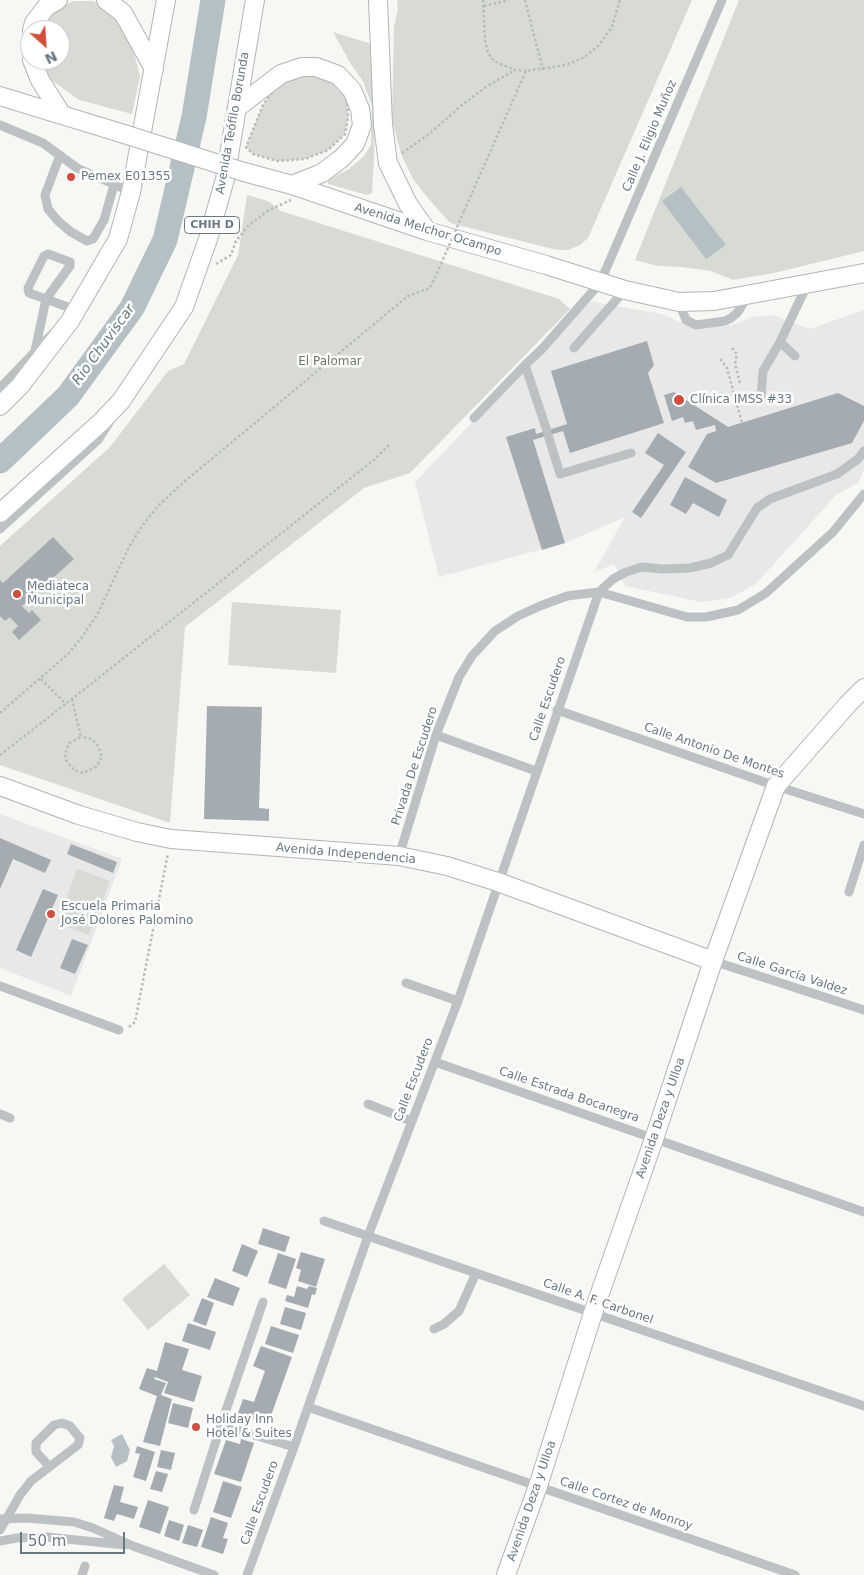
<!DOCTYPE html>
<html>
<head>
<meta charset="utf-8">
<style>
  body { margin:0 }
  #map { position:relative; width:864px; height:1575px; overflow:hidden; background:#f7f7f4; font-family:"DejaVu Sans",sans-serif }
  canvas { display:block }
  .north { position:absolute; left:20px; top:20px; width:50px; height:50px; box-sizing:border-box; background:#fff; border:1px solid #c3c9cd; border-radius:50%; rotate:154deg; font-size:14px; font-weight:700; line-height:20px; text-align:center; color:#697982 }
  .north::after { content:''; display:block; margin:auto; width:18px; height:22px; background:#d14f3a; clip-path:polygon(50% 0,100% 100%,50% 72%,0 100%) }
  .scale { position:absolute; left:20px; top:1532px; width:105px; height:22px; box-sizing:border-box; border:2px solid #697982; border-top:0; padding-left:6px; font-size:15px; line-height:18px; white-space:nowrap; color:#697982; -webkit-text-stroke:4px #fff; paint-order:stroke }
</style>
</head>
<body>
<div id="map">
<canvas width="864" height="1575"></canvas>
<div class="north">N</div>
<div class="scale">50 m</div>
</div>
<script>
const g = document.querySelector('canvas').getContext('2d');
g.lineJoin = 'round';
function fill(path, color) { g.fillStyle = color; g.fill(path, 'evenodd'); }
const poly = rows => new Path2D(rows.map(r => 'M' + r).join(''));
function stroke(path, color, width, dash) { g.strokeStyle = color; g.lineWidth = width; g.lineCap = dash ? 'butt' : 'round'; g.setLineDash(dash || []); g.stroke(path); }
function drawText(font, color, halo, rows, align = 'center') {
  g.font = font + ' "DejaVu Sans",sans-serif'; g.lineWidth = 5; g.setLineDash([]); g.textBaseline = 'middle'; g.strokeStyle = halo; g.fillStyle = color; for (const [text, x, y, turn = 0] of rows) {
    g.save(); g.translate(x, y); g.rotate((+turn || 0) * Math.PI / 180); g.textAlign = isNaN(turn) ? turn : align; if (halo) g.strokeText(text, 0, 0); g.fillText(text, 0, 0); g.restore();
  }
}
fill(poly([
  [588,301,662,314,696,329,732,325,752,317,773,315,810,329,864,310,864,470,858,483,836,495,756,584,730,598,701,602,625,586,614,564,594,572,625,517,565,543,439,577,415,482],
  [0,814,122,859,71,996,0,968]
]), '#e8e8e8');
fill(poly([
  [397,0,692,0,588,238,580,245,568,250,557,250,450,223,426,196,413,179,401,154,392,120,394,27,398,9],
  [739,0,864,0,864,251,774,273,733,280,711,271,682,267,658,266,635,260],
  [73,1,93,1,111,9,129,31,140,77,132,114,79,100,50,79,41,60,60,60,60,30,40,30,43,22,55,11],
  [333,32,375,45,374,157,372,193,367,195,328,184,328,180,349,169,363,157,371,145,372,106,363,81,352,66],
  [308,74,328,78,341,85,347,98,348,117,345,134,328,150,305,159,277,161,253,154,246,147,263,105,276,87,291,78],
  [247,195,268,201,281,211,559,299,570,309,410,473,364,488,185,627,170,823,0,765,0,546,110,447,168,371,184,364,238,255],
  [232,602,341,610,336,673,228,665],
  [77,869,110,881,89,935,57,923],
  [164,1264,190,1295,148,1330,122,1299]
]), '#d7dbd4');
fill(poly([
  [681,187,726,245,706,259,662,201],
  [122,1434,130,1450,127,1461,116,1467,111,1457,114,1446,111,1440]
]), '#b4c0c3');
stroke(poly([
  [0,461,68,396,132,308,165,240,194,117,213,0]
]), '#b4c0c3', 25);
fill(poly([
  [647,341,654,365,648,373,664,423,570,453,563,431,533,440,565,543,542,550,506,437,535,428,536,434,567,424,551,371],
  [674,392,728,427,838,393,864,406,864,421,852,443,716,483,688,467,707,434,716,431,715,425,696,430,693,421,685,423,683,417,672,421,664,395],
  [658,433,686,452,641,518,632,512,664,465,645,453],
  [685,477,727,500,719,517,693,503,686,514,670,505],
  [53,537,74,559,22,606,29,613,32,610,41,620,19,640,12,632,18,626,10,617,5,621,0,616,0,580,3,583],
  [207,706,262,707,259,808,269,809,269,821,204,819],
  [0,838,51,860,45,873,13,859,0,889],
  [71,844,117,862,113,873,67,854],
  [43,889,58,895,31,957,16,950],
  [72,939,88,945,75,974,60,968],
  [263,1228,290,1237,285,1252,258,1244],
  [242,1244,258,1251,247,1277,232,1271],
  [301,1252,325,1259,316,1287,298,1281,301,1270,296,1268],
  [278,1253,296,1259,286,1289,268,1283],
  [215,1278,240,1288,233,1306,207,1297],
  [297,1286,307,1289,309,1286,317,1288,315,1295,312,1294,308,1308,285,1301,287,1295,294,1297],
  [202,1298,214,1303,206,1326,193,1321],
  [285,1307,306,1313,301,1330,280,1324],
  [188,1323,216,1332,210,1350,182,1341],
  [271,1326,299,1335,293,1353,265,1344],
  [165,1342,189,1349,182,1370,202,1376,194,1402,164,1393,168,1382,155,1377,154,1379,166,1383,161,1395,172,1399,160,1446,143,1442,157,1396,139,1389,147,1368,157,1371],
  [261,1346,292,1357,268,1424,238,1413,243,1399,254,1402,265,1371,253,1366],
  [173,1403,193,1408,188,1428,168,1423],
  [241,1439,254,1443,241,1482,214,1474,226,1440,240,1444],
  [137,1446,155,1452,146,1481,133,1477,140,1454,135,1453],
  [161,1450,175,1453,171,1470,157,1467],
  [156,1471,168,1474,162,1492,150,1489],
  [223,1481,242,1487,231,1518,213,1512],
  [114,1485,124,1487,120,1502,138,1507,134,1519,117,1514,114,1521,104,1518],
  [148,1500,169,1507,160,1534,139,1527],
  [211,1517,228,1523,223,1538,228,1539,223,1554,201,1547],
  [169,1520,184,1525,179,1541,164,1536],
  [188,1525,203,1530,197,1547,182,1543]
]), '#a4acb1');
const major = poly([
  [106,0,123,13,154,69],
  [378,0,383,125,388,163,408,204,427,231],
  [32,30,34,23,46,7,58,0],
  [32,60,40,80,62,115],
  [0,96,124,134],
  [238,107,281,74,302,67,316,67,338,75,352,90,360,109,362,125,355,144,342,158,322,173,292,185],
  [244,172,292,185,427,231,546,265,625,290,679,302,714,301,864,273],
  [0,406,20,386,70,321,118,239,131,192,166,0],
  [0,513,101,422,121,401,184,307,208,239,225,179,255,0],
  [0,786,79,815,137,832,171,839,399,856,447,866,498,882,713,961],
  [506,1575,538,1486,593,1313,654,1139,713,961,776,786,848,704,864,688]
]);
stroke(major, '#b0b6b8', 20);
stroke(poly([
  [483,0,485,40,488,53,494,61,515,70,526,71],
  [525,0,543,70],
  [484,6,509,0],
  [308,74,328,78,341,85,347,98,348,117,345,134,328,150,305,159,277,161,253,154,246,147,263,105,276,87,291,78,308,74],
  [402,153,429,134,462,105,486,87,515,70],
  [464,211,526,71,566,65,585,57,599,45,612,27,620,0],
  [216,264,231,255,236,241,249,225,269,210,291,200],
  [732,348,737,354,735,364,740,383],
  [720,359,727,368,742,423],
  [41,679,66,704],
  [72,699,81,737,69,743,65,754,66,760,74,770,83,773,96,767,102,757,98,746,94,741,89,738,81,737],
  [0,713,68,654,82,637,97,615,129,547,142,526,159,505,185,481,408,296,430,288,441,264],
  [0,755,72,699,375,459,389,445],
  [129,1027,135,1022,168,853]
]), '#b7bbbc', 2.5, [2.5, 2.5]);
stroke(poly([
  [0,125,43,143,77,168,131,192],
  [60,155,45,195,48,209,58,221,71,232,87,241,93,239,104,220,114,185],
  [679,302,686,320,696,325,725,321,731,318,737,313,749,295],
  [780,342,795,356],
  [574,348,625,290],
  [35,351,46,299,70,266,70,262,48,254,44,256,28,288,29,293,46,299,76,310],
  [0,388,53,333],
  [761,397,763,371,780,342,807,285],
  [474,418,525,365],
  [547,431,525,365,542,349,600,283,722,0],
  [548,435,560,474,631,453],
  [0,529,98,440,110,421],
  [557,710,776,786,864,814],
  [436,735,536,771],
  [399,856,436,735,459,677,472,656,495,631,518,616,540,606,567,596,599,592,687,617,706,617,738,610,766,593,833,532,864,494],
  [849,892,864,845],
  [713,961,864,1010],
  [406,983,458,1001],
  [0,986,119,1030],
  [435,1062,864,1212],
  [368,1104,411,1121],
  [0,1114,10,1118],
  [324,1221,864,1406],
  [434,1329,444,1324,459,1311,476,1273],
  [308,1407,795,1575],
  [221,1425,294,1447],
  [194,1510,221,1425,263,1302],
  [0,1519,27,1518,74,1522,93,1528,133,1546,214,1575],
  [0,1530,20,1495,31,1481,78,1445,80,1438,70,1426,62,1423,54,1425,36,1443,36,1452,49,1466],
  [0,1541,17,1538,47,1537,125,1545],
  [82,1575,85,1566],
  [247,1575,294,1447,368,1236,458,1001,599,592,613,579,626,572,642,567,662,569,690,568,711,563,728,555,757,508,770,499,837,474,858,459,864,451]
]), '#bcc1c4', 9);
stroke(major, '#fff', 18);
const majorBridge = poly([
  [124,134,244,172]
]);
stroke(majorBridge, '#b0b6b8', 20, []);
stroke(poly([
  [441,264,464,211]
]), '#b7bbbc', 2.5, [2.5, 2.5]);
stroke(majorBridge, '#fff', 18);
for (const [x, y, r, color] of [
  [71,177,5,"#d14f3a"],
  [679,400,6,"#d14f3a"],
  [17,594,5,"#d14f3a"],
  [51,914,5,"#d14f3a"],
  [196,1427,5,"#d14f3a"]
]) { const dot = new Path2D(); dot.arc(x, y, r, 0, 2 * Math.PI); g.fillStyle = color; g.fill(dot); stroke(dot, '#fff', 2); }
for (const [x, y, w] of [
  [212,225,55]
]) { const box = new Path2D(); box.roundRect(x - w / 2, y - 8.5, w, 17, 4); g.fillStyle = '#fff'; g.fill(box); stroke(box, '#697982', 1); }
drawText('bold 11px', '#697982', null, [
  ["CHIH D",212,225]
]);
drawText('12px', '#697982', '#fff', [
  ["Avenida Teófilo Borunda",233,123,-80],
  ["Calle J. Eligio Muñoz",650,136,-67],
  ["Avenida Melchor Ocampo",428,230,17],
  ["Calle Escudero",548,699,-71],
  ["Calle Antonio De Montes",714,751,19],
  ["Privada De Escudero",415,766,-72],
  ["Avenida Independencia",346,854,5],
  ["Calle García Valdez",792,974,18],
  ["Calle Escudero",414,1080,-69],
  ["Calle Estrada Bocanegra",569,1095,19],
  ["Avenida Deza y Ulloa",661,1118,-71],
  ["Calle A. F. Carbonel",598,1302,19],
  ["Avenida Deza y Ulloa",532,1501,-71],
  ["Calle Escudero",260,1503,-70],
  ["Calle Cortez de Monroy",626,1504,19]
]);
drawText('12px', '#697982', '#fff', [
  ["Pemex E01355",81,177],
  ["Clínica IMSS #33",690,400],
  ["Mediateca",27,587],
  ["Municipal",27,601],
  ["Escuela Primaria",61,907],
  ["José Dolores Palomino",61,921],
  ["Holiday Inn",206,1420],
  ["Hotel & Suites",206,1434]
], 'left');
drawText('12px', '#6d7a67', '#fff', [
  ["El Palomar",330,362]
]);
drawText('italic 14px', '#657a7e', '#fff', [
  ["Rio Chuviscar",104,345,-54]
]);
</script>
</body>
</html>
